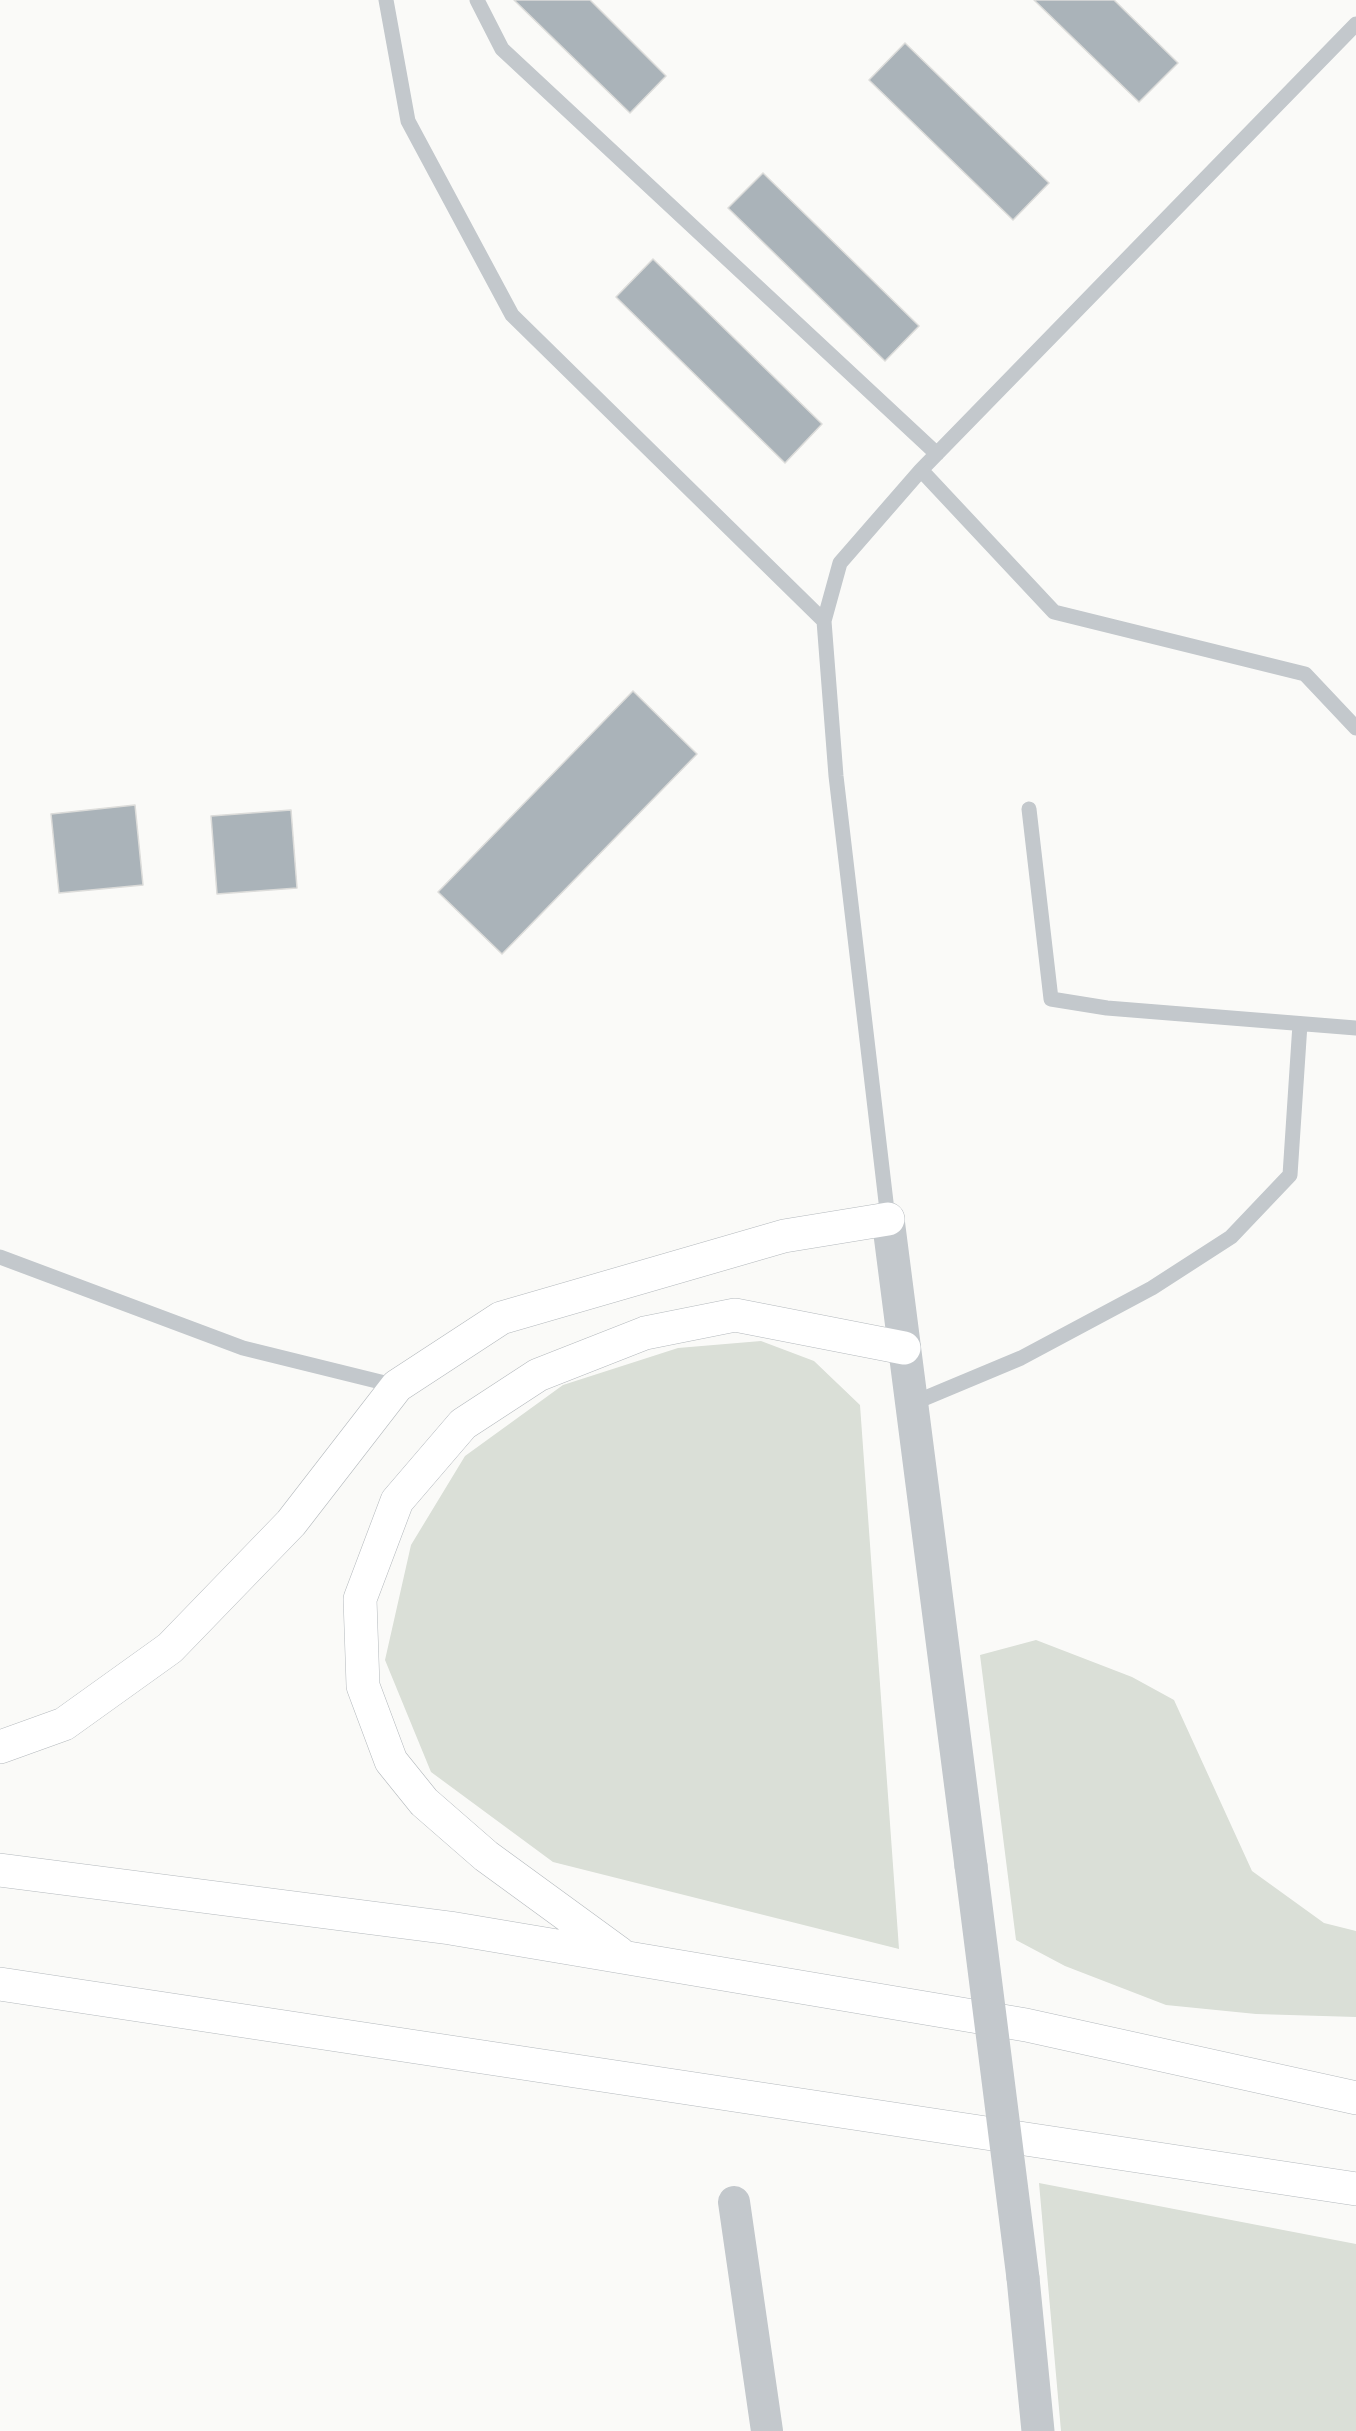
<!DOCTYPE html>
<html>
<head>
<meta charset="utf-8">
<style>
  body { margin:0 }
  canvas { display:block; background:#fafaf8 }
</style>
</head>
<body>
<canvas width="1356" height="2431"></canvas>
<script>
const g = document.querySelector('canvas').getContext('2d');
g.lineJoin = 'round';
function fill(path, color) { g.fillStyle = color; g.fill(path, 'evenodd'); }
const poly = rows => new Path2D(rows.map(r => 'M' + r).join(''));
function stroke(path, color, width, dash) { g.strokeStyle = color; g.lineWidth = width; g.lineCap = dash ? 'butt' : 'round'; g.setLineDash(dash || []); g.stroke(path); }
fill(poly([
  [761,1341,814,1361,860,1405,899,1949,553,1862,431,1772,385,1660,411,1545,465,1456,563,1385,678,1348],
  [1036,1640,1132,1677,1174,1700,1252,1871,1324,1923,1356,1931,1356,2017,1256,2014,1166,2005,1065,1966,1016,1940,980,1655],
  [1039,2183,1356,2244,1356,2431,1061,2431]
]), '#dadfd7');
const building = poly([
  [514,0,590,0,666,76,630,113,514,0],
  [1034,0,1114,0,1178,63,1139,102,1034,0],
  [905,43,1049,183,1013,220,869,80,905,43],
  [763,173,919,326,885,361,728,208,763,173],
  [653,259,822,424,785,463,616,297,653,259],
  [633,691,697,754,502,954,438,892,633,691],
  [135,805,143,885,59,893,51,814,135,805],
  [291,810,297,888,217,894,211,816,291,810]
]);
fill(building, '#aab3b9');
stroke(building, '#dcdcda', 1.5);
const motorway = poly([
  [0,1747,64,1724,170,1648,291,1523,397,1386,501,1318,784,1236,888,1219],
  [0,1870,450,1928,1026,2025,1356,2098],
  [619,1953,486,1856,424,1802,391,1761,363,1686,360,1599,397,1501,463,1424,538,1375,645,1333,735,1315,904,1348],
  [0,1984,1356,2189]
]);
stroke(motorway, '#b4b9bd', 34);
stroke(poly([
  [386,0,408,121,512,315,824,621],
  [477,0,502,49,937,454],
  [921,470,1054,612,1305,674,1356,728],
  [1029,809,1051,999,1107,1008,1356,1028],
  [888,1219,836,776,824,621,840,563,921,470,1356,24],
  [0,1257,243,1348,397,1386],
  [911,1404,1021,1358,1152,1288,1231,1237,1290,1175,1300,1024]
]), '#c3c8cc', 15);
stroke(poly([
  [734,2202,767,2431]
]), '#c3c8cc', 32);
stroke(poly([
  [888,1219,971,1866],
  [1023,2278,1038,2431]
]), '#c3c8cc', 33);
stroke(motorway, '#fff', 33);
stroke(poly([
  [971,1866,1023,2278]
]), '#c3c8cc', 33);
</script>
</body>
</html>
